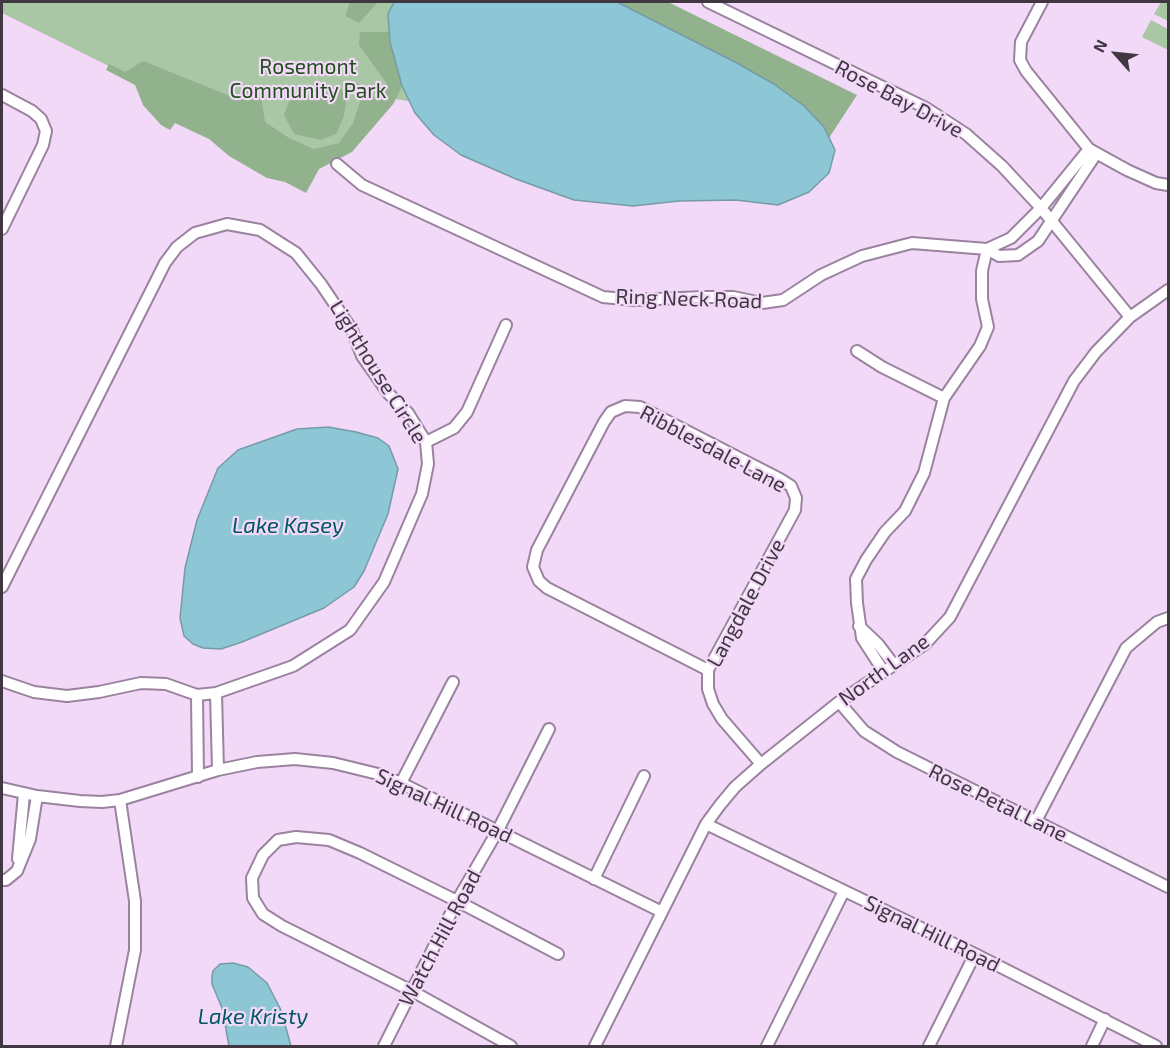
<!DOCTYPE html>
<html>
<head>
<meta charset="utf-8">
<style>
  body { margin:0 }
  #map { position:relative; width:1170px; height:1048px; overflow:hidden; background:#f3d9f8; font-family:"Exo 2",sans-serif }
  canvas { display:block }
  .frame { position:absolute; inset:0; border:3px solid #413743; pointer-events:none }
  .north { position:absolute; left:1086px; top:24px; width:60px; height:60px; -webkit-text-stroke:4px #f3d9f8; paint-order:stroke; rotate:297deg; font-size:16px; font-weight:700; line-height:24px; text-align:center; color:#413743 }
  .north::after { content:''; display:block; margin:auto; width:21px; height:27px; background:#413743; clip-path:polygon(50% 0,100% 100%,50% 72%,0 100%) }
</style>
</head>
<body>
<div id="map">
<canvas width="1170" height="1048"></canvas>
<div class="frame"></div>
<div class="north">N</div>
</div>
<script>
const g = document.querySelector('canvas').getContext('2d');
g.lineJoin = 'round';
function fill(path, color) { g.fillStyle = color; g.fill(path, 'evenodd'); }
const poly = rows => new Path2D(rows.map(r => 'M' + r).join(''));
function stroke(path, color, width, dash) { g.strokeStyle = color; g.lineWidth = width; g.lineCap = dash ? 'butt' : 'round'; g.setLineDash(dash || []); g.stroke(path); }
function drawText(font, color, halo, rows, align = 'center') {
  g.font = font + ' "Exo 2",sans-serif'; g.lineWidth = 4.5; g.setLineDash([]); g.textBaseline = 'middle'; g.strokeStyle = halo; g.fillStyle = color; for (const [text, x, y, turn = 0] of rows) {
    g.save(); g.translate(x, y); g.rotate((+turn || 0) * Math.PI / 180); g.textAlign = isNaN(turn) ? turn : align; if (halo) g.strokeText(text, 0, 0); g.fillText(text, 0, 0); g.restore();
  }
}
fill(poly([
  [2,2,472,2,421,103,395,99,314,168,2,13],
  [1161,2,1168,2,1168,21,1154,14],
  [1151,20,1168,29,1168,50,1142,37]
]), '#a9c7a5');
fill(poly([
  [350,2,378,2,359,23,345,16],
  [617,2,668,2,857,95,829,138,824,127,735,62],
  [360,32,389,32,390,42,402,86,394,103,352,152,319,169,306,193,285,182,267,178,229,156,209,139,175,123,170,130,161,125,143,105,135,85,106,70,109,64,125,72,143,61,230,96,251,90,261,95,265,122,289,138,314,149,339,143,353,123,361,99,347,84,351,80,368,89,374,98,382,99,387,84,359,45],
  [340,86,346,101,344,116,336,134,321,140,294,134,284,115,289,101]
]), '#91b28d');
const water = poly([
  [394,2,617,2,735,62,774,84,804,106,824,127,835,150,829,173,809,192,778,205,736,200,679,201,633,206,574,200,516,179,461,155,434,135,415,113,402,86,390,42,388,14,394,2],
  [328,427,356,432,378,438,389,446,398,469,388,514,364,571,354,587,324,608,242,642,221,649,203,648,193,644,184,636,180,618,185,568,197,520,218,468,238,450,297,429,328,427],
  [233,963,248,967,267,983,281,1010,291,1046,229,1046,222,1008,212,984,212,976,213,971,220,964,233,963]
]);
fill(water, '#8dc6d4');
stroke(water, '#769ba8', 1.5);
const minor = poly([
  [708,2,926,108,966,134,1002,166,1041,208,1130,317],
  [1042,2,1021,42,1020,60,1026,71,1089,149,1127,170,1156,183,1168,185],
  [2,95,32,111,41,119,46,131,43,145,2,229],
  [337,164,362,185,603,297,635,300,704,297,733,297,762,303,783,300,821,275,862,256,912,243,987,249,999,256,1018,255,1038,241,1096,154],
  [987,249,1011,238,1041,208,1089,149],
  [857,351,882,367,944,398],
  [426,442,454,428,467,412,506,325],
  [2,587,165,263,177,247,195,233,227,224,260,230,296,253,321,284,352,330,362,356,388,393,408,413,426,442,428,464,422,494,384,582,350,630,293,666,216,693,197,695,166,684,141,683,99,692,67,696,34,692,2,681],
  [859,626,878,644,894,665],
  [708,670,547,588,539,581,533,567,537,550,604,422,611,412,625,406,640,407,780,479,791,486,796,498,795,510,708,670,708,689,713,704,722,719,761,764],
  [884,672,862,638,857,603,856,579,866,560,885,532,905,511,924,473,944,398,980,346,988,327,982,299,982,271,987,249],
  [216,693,218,770],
  [197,695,198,777],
  [839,702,864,731,897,752,1168,887],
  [401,783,453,682],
  [2,788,37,796,80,801,102,802,120,800,218,770,257,762,295,759,333,763,378,774,401,783,662,912],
  [1036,821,1126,648,1157,622,1168,618],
  [706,824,975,954,1156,1046],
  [18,859,24,794],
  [594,879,644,776],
  [2,880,6,880,17,871,30,839,37,796],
  [116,1046,135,950,135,901,120,800],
  [384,1046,457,901,498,830,549,729],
  [511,1046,412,991,282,926,263,914,253,898,252,878,263,855,278,840,296,837,329,840,360,853,457,901,558,954],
  [595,1046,706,824,720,805,735,787,761,764,839,702,925,644,950,617,1074,381,1096,352,1130,317,1168,290],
  [767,1046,844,891],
  [929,1046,975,954],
  [1092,1046,1105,1019]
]);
stroke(minor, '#9a839f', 14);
stroke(minor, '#fff', 10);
drawText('21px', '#214e1d', '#f3d9f8', [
  ["Rosemont",308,67],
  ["Community Park",308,91]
]);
drawText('21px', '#413743', '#f3d9f8', [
  ["Rose Bay Drive",899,99,28],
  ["Ring Neck Road",689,299,2],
  ["Lighthouse Circle",378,372,58],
  ["Ribblesdale Lane",713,449,28],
  ["Langdale Drive",746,603,-62],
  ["North Lane",884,670,-36],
  ["Rose Petal Lane",998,803,26],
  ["Signal Hill Road",444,806,25],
  ["Signal Hill Road",932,934,26],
  ["Watch Hill Road",440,938,-62]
]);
drawText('italic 22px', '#005664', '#f3d9f8', [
  ["Lake Kasey",288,526],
  ["Lake Kristy",253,1017]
]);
</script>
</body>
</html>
